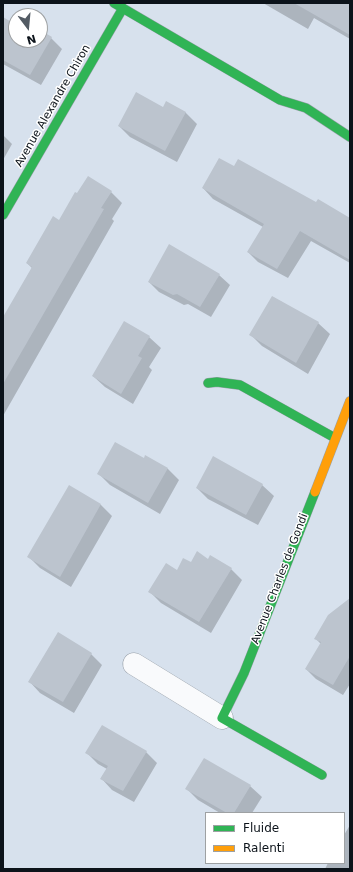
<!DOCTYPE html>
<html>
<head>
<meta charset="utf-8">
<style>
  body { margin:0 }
  #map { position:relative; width:353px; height:872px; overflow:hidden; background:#d7e1ed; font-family:"DejaVu Sans",sans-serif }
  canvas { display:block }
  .frame { position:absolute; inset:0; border:4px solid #0c131a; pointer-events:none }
  .legend { position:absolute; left:205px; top:812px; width:140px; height:52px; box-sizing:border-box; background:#fff; border:1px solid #9ea1a3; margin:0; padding:5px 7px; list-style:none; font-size:12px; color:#0c131a }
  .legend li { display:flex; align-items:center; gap:8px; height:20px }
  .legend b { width:20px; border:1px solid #9ea1a3 }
  .north { position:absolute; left:8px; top:8px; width:40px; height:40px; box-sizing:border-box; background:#fff; border:1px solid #9ea1a3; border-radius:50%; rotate:164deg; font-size:11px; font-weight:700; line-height:16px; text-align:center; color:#0c131a }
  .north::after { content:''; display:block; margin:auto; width:14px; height:18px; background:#535b64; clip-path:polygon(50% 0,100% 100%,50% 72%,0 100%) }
</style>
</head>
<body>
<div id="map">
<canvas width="353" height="872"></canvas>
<div class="frame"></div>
<ul class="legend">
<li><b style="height:5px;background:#30b455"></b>Fluide</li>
<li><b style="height:5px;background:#ff9f0a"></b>Ralenti</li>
</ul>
<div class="north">N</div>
</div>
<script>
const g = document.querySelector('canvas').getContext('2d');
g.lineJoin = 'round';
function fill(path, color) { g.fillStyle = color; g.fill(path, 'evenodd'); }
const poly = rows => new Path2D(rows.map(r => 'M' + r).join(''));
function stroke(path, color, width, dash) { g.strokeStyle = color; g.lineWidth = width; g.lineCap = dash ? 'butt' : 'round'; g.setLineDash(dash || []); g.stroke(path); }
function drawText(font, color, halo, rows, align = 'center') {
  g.font = font + ' "DejaVu Sans",sans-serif'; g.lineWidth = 3; g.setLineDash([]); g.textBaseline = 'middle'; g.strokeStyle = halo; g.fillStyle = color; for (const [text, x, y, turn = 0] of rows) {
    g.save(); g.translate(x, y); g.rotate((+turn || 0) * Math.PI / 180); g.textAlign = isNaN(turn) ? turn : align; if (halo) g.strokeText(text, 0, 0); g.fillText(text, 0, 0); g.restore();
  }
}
fill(poly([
  [263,3,350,3,350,39,314,18,308,29],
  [3,18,14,25,16,21,16,40,40,40,40,31,51,38,62,49,41,85,3,64],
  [163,108,185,112,197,124,177,162,130,137,119,126],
  [3,135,12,144,3,160],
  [235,167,350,219,350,263,311,241,288,278,258,262,248,252,263,227,213,199,203,188],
  [111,192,122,203,112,219,114,221,3,416,3,319,32,268,27,263,60,221],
  [219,275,230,285,211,317,188,304,184,305,159,292,149,282],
  [273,297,318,323,330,334,308,374,262,346,251,335],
  [124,323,149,337,161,348,149,367,152,370,133,404,105,387,93,376],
  [146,457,168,469,179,480,160,514,110,485,99,474,145,460],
  [262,485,274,496,258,525,208,499,197,488],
  [70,487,101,505,112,516,71,587,40,568,29,557],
  [209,560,231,569,242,580,211,633,161,603,150,592,177,571,191,563],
  [350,599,350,684,343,695,316,679,306,669,321,644,315,638],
  [91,654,102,665,74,713,40,693,29,681],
  [146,752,157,763,134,802,112,790,101,778,107,769,98,764,87,753],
  [204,760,250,786,262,797,252,813,220,813,198,800,187,789],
  [350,825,350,869,325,869,328,863,344,863,344,835]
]), '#0003');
fill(poly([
  [294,3,350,3,350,35],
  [3,17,13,23,16,19,16,40,40,40,40,30,52,37,30,75,3,60],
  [136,92,163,107,166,101,186,112,165,151,118,126],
  [219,158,234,166,238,159,316,202,318,199,350,218,350,260,300,231,277,269,247,252,264,224,202,188],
  [88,176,112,191,101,208,104,209,3,384,3,317,32,267,26,263,53,216,59,220,75,192,77,193],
  [169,244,220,274,200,307,177,294,173,295,148,282],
  [272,296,319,322,296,363,249,335],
  [124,321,150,336,138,356,142,358,121,394,92,376],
  [115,442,144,458,145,455,168,468,148,503,97,474],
  [213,456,263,484,246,515,196,488],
  [69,485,101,504,60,577,27,557],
  [197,551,208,559,210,555,232,568,199,622,148,592,166,563,177,570,183,558,191,562],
  [350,598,350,656,333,685,305,669,321,642,314,639,328,615],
  [58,632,92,653,63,702,28,682],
  [102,725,147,751,123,791,100,779,108,766,85,753],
  [204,758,251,785,234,813,227,813,185,789]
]), '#bcc4ce');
const street = poly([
  [134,664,222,718]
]);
const fast = poly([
  [114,3,280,100,306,108,350,137],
  [3,215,123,8],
  [208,383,217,382,240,385,335,438],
  [315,492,244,673,222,718,322,775]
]);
const slow = poly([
  [315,492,350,401]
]);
stroke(street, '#98a0a9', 23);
stroke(fast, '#98a0a9', 10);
stroke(slow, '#98a0a9', 10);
stroke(street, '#f9fafc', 22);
stroke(fast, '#30b455', 9);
stroke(slow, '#ff9f0a', 9);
drawText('11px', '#0c131a', '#fff', [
  ["Avenue Alexandre Chiron",53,106,-60],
  ["Avenue Charles de Gondi",280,579,-69]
]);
</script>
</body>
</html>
